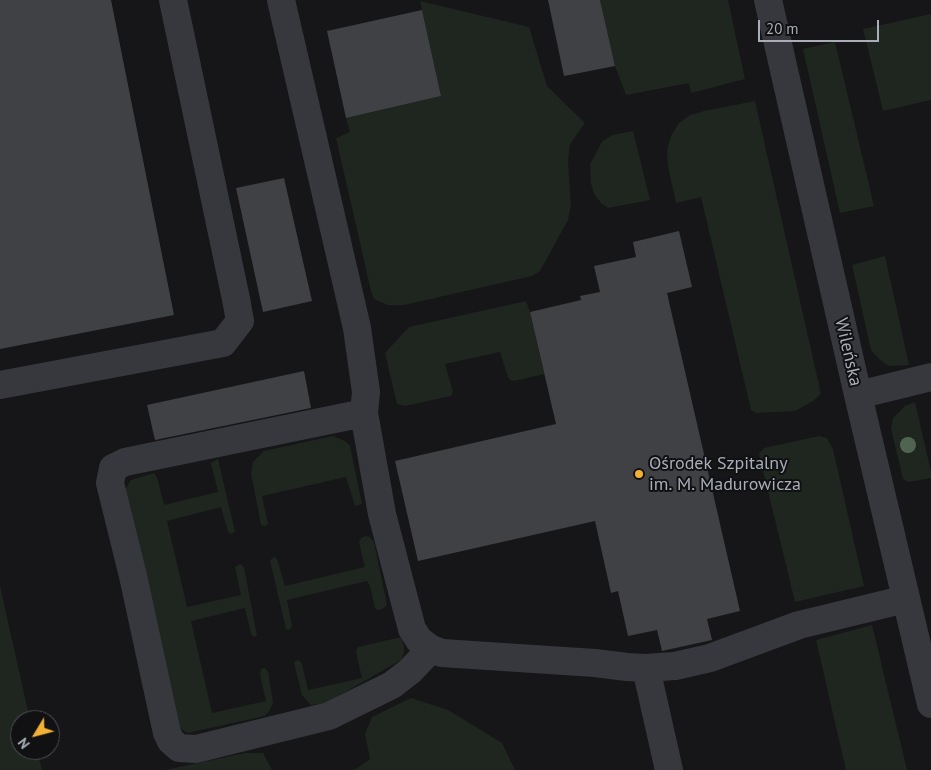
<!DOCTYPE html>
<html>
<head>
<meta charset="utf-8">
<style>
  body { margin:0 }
  #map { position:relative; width:931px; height:770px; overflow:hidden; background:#161618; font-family:"PT Sans",sans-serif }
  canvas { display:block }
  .north { position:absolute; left:10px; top:710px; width:50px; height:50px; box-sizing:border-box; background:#111113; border:1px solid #4d4f55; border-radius:50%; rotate:233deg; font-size:14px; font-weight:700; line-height:20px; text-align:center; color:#a8adb8 }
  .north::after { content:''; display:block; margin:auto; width:18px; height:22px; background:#f2b134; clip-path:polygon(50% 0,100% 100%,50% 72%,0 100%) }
  .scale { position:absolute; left:758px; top:20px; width:121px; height:22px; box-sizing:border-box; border:2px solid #a8adb8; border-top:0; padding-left:6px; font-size:15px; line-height:18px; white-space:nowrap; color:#a8adb8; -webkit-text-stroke:4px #111113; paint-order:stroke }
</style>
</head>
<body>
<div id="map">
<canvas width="931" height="770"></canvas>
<div class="north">N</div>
<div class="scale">20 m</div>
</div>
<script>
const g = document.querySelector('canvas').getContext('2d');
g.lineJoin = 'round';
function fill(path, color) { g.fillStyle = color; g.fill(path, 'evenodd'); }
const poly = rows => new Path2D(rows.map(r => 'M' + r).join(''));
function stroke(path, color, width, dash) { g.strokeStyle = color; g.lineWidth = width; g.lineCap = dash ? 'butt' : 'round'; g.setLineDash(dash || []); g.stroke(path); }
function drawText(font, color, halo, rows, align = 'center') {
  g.font = font + ' "PT Sans",sans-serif'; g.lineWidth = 4; g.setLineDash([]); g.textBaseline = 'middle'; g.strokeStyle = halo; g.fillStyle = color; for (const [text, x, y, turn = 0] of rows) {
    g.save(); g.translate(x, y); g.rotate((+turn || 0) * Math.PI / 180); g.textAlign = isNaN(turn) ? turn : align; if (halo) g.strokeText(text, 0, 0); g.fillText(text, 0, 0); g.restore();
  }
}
fill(poly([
  [600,0,728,0,745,79,691,93,689,83,626,95,615,66],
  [420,1,529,27,547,86,585,123,570,144,568,161,571,205,568,220,540,271,532,276,404,305,388,305,374,299,371,291,336,138,350,132,346,118,441,96],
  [931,14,931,100,883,111,863,29],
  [835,42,874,206,840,213,803,49],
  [755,101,821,394,813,401,795,411,756,413,751,410,701,197,676,203,668,166,667,150,671,136,679,123,690,115,704,111],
  [633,131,650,200,608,208,601,203,594,194,591,184,590,164,602,142,612,135],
  [885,256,909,365,889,366,880,360,871,350,852,265],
  [526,301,530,312,544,374,514,381,510,380,508,377,500,352,445,364,453,392,451,396,405,406,397,404,385,353,409,327],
  [915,402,931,472,931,478,908,482,903,479,891,429,893,418,905,406],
  [333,436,345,441,350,446,362,504,355,506,346,477,262,496,268,524,265,526,261,525,251,473,253,462,264,451],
  [819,436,827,438,833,449,864,586,795,602,759,454,764,448],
  [218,459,235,532,231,534,228,532,221,507,167,521,187,607,241,595,235,567,240,564,244,567,257,636,254,637,251,634,245,608,191,621,212,713,266,701,260,675,261,669,265,668,268,672,273,702,270,710,265,716,187,733,176,725,125,498,126,488,131,480,154,473,157,477,164,505,218,492,211,463],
  [366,536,370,537,374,542,387,605,382,609,377,610,375,608,370,586,367,581,287,600,292,626,289,630,286,629,270,561,272,558,275,557,277,559,285,586,365,567,359,543,361,538],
  [0,586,30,720,20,720,20,750,37,750,42,770,0,770],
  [872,625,907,770,846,770,816,640],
  [397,638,401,638,404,646,404,653,401,660,326,703,311,705,302,695,294,663,296,661,299,660,302,664,308,690,362,678,356,652,358,647],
  [411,698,448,710,502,743,515,770,351,770,356,769,370,759,365,734,372,717],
  [245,753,263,753,272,770,165,770]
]), '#1e261f');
fill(poly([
  [0,0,111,0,174,315,0,349],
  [548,0,600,0,615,66,564,76],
  [422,10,441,96,346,118,327,31],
  [284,178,312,301,263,312,236,188],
  [679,231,692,287,667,293,740,611,707,619,712,640,662,651,657,630,628,636,618,591,611,593,595,521,418,561,395,461,556,424,530,312,581,300,580,296,600,292,594,266,636,257,633,242],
  [304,371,311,408,155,440,147,405]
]), '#404145');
stroke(poly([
  [281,0,357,328,366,392,364,413,125,462,113,468,110,483,133,576,167,733,171,741,179,748,196,749,329,716,392,685,410,671,431,649,442,653,595,663,627,667,646,668,675,666,710,658,799,625,906,599],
  [768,0,858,395,931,704],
  [0,385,223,343,240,321,236,299,173,0],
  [858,395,931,377],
  [364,413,382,514,412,629,419,640,431,649],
  [646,668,669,770]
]), '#37383d', 28);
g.fillStyle = '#506452';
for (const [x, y] of [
  [908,445]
]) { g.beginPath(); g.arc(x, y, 8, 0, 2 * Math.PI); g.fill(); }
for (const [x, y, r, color] of [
  [639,474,5,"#f2b134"]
]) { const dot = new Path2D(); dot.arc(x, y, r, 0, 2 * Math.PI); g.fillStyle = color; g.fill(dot); stroke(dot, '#111113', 2); }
drawText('18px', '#a8adb8', '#111113', [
  ["Wileńska",848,352,77]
]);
drawText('18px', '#a8adb8', '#111113', [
  ["Ośrodek Szpitalny",649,464],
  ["im. M. Madurowicza",649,485]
], 'left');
</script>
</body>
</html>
